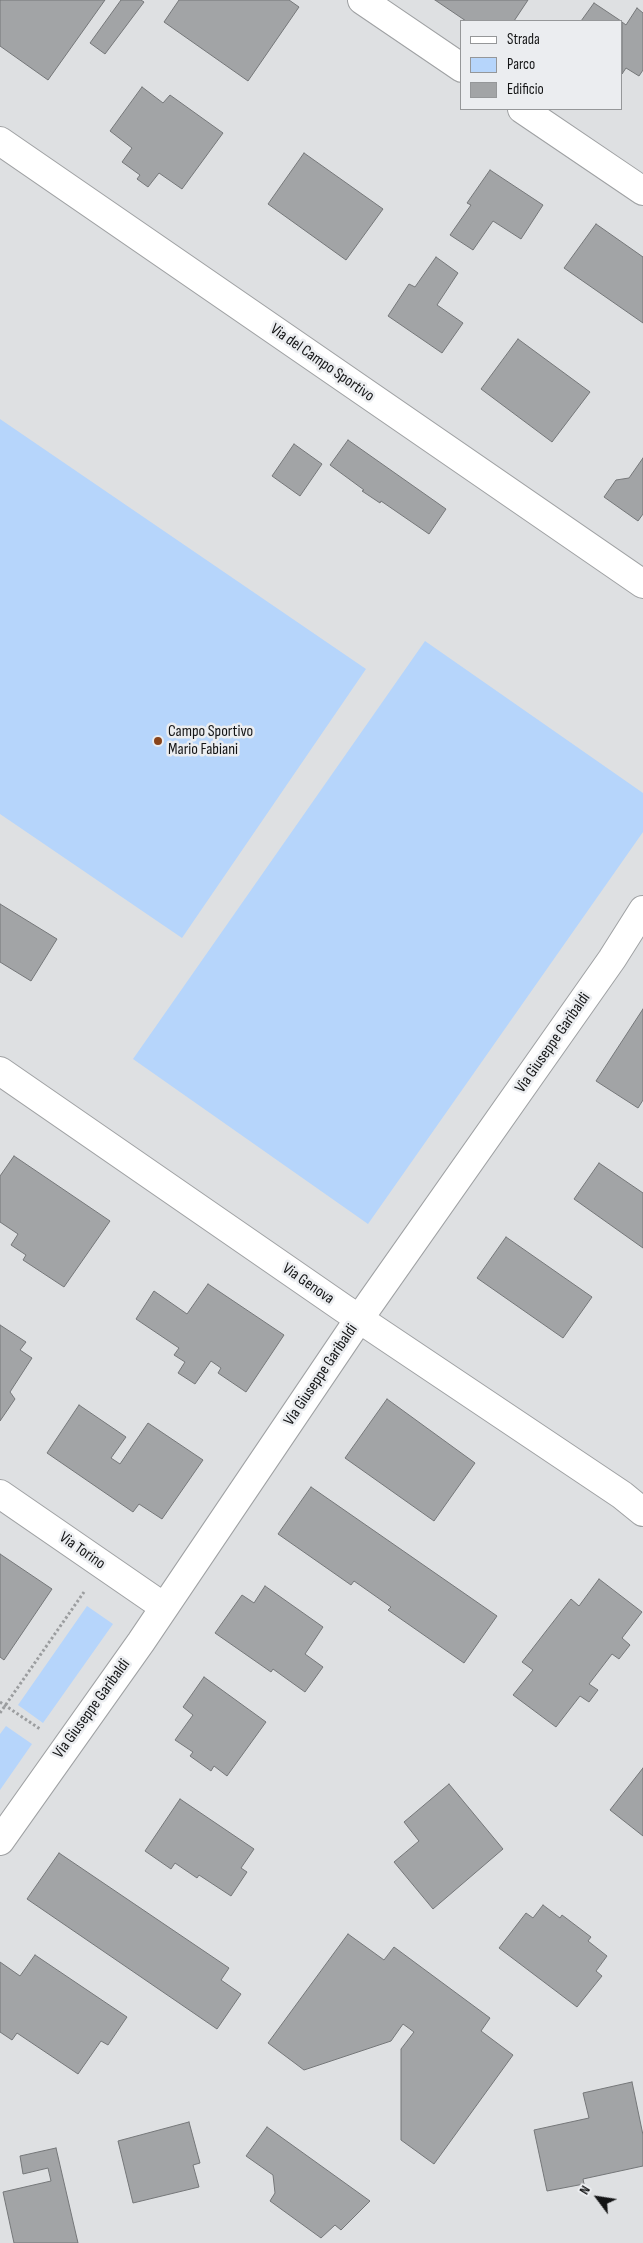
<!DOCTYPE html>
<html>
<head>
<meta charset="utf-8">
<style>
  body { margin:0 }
  #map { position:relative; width:643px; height:2243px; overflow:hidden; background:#dee0e2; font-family:"Sofia Sans Condensed",sans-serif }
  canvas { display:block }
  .legend { position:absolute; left:460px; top:20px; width:162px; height:90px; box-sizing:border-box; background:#ebedf0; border:1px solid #959799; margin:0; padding:6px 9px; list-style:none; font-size:15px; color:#141516 }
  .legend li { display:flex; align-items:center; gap:10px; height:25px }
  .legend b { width:25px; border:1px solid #959799 }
  .north { position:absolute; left:573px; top:2173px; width:50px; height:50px; -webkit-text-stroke:4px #ebedf0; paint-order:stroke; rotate:301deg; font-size:14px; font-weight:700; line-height:20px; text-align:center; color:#141516 }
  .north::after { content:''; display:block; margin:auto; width:18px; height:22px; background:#141516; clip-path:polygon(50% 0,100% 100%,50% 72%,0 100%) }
</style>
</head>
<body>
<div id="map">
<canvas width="643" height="2243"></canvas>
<ul class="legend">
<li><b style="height:6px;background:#fff"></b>Strada</li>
<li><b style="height:14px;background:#b6d5fb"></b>Parco</li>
<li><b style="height:14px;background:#a2a4a6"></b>Edificio</li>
</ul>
<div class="north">N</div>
</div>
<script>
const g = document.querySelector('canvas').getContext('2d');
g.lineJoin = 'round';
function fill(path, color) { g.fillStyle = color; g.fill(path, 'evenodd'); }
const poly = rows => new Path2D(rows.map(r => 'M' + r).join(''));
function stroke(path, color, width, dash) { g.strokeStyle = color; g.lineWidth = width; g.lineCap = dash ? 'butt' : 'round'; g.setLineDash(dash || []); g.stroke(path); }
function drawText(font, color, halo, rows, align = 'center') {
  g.font = font + ' "Sofia Sans Condensed",sans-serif'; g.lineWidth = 5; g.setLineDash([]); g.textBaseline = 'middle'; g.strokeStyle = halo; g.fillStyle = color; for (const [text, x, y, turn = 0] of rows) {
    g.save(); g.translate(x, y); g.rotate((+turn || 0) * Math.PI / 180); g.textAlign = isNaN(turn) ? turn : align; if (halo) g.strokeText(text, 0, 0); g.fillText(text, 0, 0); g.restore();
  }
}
fill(poly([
  [0,419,366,669,182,938,0,814],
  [425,641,643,793,643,832,368,1224,133,1059],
  [87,1606,113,1624,43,1723,18,1705],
  [6,1726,32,1744,0,1790,0,1734]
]), '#b6d5fb');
const building = poly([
  [0,0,105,0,48,80,0,46,0,0],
  [121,0,141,0,144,2,105,54,90,43,121,0],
  [179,0,289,0,299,7,248,81,164,22,179,0],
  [435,0,528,0,514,21,466,21,435,0],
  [594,3,621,21,581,21,594,3],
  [637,8,643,13,643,70,639,76,626,68,622,74,622,22,626,25,637,8],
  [142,87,163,103,170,95,223,133,182,189,159,173,148,187,137,179,140,175,122,162,132,148,110,131,142,87],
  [304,153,383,209,346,260,268,204,304,153],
  [490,170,543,205,521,239,493,221,473,250,450,235,471,205,467,203,490,170],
  [596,224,643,257,643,323,564,268,596,224],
  [436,257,458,273,437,305,463,323,442,353,388,316,409,284,415,287,436,257],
  [518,339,590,392,552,442,481,389,518,339],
  [348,440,446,509,429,534,381,501,380,503,362,491,364,490,330,465,348,440],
  [294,444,322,464,300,496,272,476,294,444],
  [643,458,643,514,638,521,604,497,616,480,629,478,643,458],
  [0,904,57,939,31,981,0,962,0,904],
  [643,1009,643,1100,638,1108,596,1081,643,1009],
  [14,1156,110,1221,64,1287,23,1260,26,1255,11,1245,18,1234,0,1222,0,1176,14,1156],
  [599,1163,643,1193,643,1248,574,1199,599,1163],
  [506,1237,592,1297,563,1338,477,1278,506,1237],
  [208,1284,284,1335,246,1392,218,1373,221,1368,211,1361,195,1384,178,1373,185,1362,174,1355,179,1348,136,1319,154,1291,187,1314,208,1284],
  [0,1325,26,1342,20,1350,32,1358,10,1392,15,1399,0,1421,0,1325],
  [387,1399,475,1463,434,1521,345,1458,387,1399],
  [79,1405,126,1437,111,1458,120,1464,148,1423,203,1460,162,1519,139,1504,133,1512,47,1453,79,1405],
  [311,1487,497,1616,464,1663,388,1610,391,1607,354,1581,351,1585,278,1534,311,1487],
  [0,1554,52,1589,4,1660,0,1657,0,1554],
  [599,1579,642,1612,622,1638,630,1645,619,1659,612,1654,589,1684,598,1690,589,1702,580,1696,556,1727,513,1695,533,1670,522,1662,571,1599,579,1606,599,1579],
  [265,1586,323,1627,305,1654,323,1667,305,1692,273,1669,271,1672,215,1633,242,1595,254,1603,265,1586],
  [204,1677,266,1722,227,1776,214,1766,211,1771,190,1756,193,1752,175,1740,193,1715,183,1707,204,1677],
  [643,1768,643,1836,610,1810,643,1768],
  [449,1784,503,1849,433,1909,394,1862,419,1841,404,1822,449,1784],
  [180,1799,254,1849,241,1868,247,1872,231,1896,199,1875,197,1878,175,1863,171,1869,145,1851,180,1799],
  [59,1853,229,1968,221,1980,241,1994,217,2029,27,1899,59,1853],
  [543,1905,560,1918,562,1915,591,1937,588,1941,607,1956,596,1971,602,1976,577,2007,499,1948,526,1913,533,1918,543,1905],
  [348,1934,384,1960,394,1947,490,2018,481,2031,513,2055,434,2164,401,2140,401,2049,414,2032,403,2024,391,2041,304,2070,268,2043,348,1934],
  [35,1955,127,2017,108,2045,101,2041,78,2074,17,2033,12,2040,0,2032,0,1962,20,1976,35,1955],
  [632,2082,643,2135,643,2166,583,2179,584,2184,547,2191,534,2130,589,2118,583,2093,632,2082],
  [189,2122,200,2163,193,2165,199,2187,133,2203,118,2141,189,2122],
  [267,2127,370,2201,341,2230,335,2225,321,2238,270,2201,275,2193,273,2175,246,2156,267,2127],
  [56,2148,78,2243,14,2243,3,2192,51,2181,48,2168,23,2174,20,2156,56,2148]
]);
fill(building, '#a2a4a6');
stroke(building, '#757779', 1);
const street = poly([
  [362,0,462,68],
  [522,109,643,191],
  [0,141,643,584],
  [0,1071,343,1308,622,1495,643,1512],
  [0,1494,164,1607],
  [0,1841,141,1642,359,1319,612,959,643,910]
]);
stroke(street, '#9fa1a3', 30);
stroke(poly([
  [0,1702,40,1729],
  [0,1713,84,1592]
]), '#9b9d9f', 3, [2.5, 2.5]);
stroke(street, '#fff', 28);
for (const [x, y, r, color] of [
  [158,741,5,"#89441a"]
]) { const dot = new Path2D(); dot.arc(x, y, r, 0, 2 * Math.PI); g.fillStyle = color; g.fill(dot); stroke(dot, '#ebedf0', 2); }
drawText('16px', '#141516', '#ebedf0', [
  ["Via del Campo Sportivo",322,363,35],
  ["Via Giuseppe Garibaldi",553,1043,-55],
  ["Via Genova",308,1284,35],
  ["Via Giuseppe Garibaldi",321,1375,-56],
  ["Via Torino",82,1551,35],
  ["Via Giuseppe Garibaldi",92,1709,-54]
]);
drawText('16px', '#141516', '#ebedf0', [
  ["Campo Sportivo",168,732],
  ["Mario Fabiani",168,750]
], 'left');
</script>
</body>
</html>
